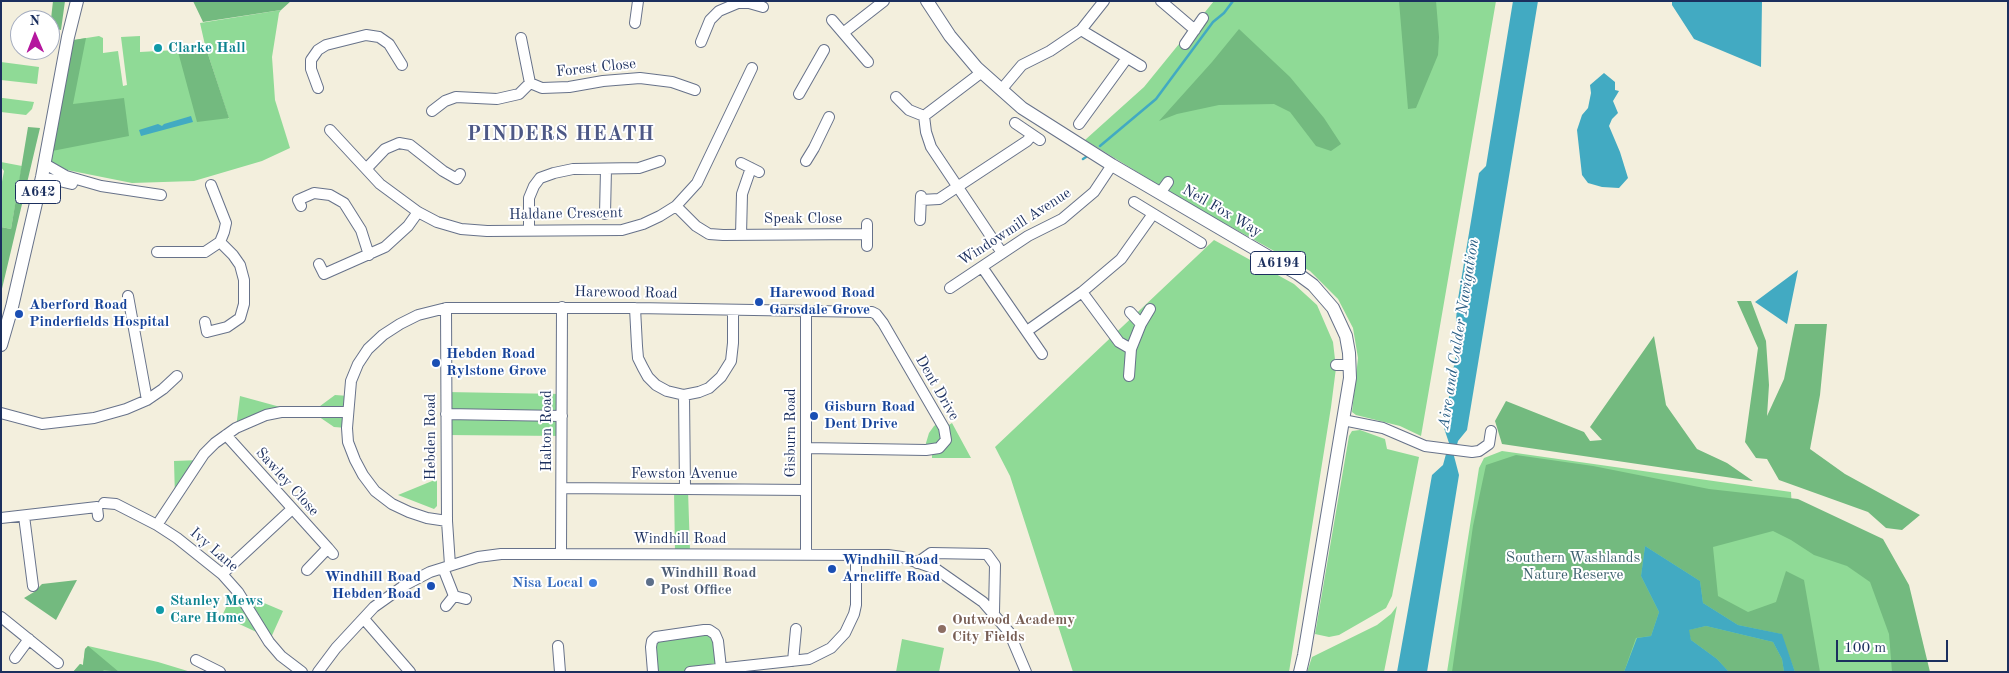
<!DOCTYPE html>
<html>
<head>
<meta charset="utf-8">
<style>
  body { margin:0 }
  #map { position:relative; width:2009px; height:673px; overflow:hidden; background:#f3efdd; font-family:"Old Standard TT",serif }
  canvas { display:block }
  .frame { position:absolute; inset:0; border:2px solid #1b2f5e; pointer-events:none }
  .north { position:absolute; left:10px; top:10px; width:50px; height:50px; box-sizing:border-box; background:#fff; border:1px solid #a4acbf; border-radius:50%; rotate:359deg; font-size:14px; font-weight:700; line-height:20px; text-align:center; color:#1b2f5e }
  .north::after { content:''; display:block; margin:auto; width:18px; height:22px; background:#b5179e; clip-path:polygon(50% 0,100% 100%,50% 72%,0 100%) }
  .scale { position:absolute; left:1836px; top:640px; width:112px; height:22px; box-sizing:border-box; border:2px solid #1b2f5e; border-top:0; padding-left:6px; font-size:15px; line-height:18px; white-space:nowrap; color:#1b2f5e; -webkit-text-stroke:4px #fff; paint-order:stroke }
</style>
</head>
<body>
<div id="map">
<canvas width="2009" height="673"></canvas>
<div class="frame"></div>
<div class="north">N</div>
<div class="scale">100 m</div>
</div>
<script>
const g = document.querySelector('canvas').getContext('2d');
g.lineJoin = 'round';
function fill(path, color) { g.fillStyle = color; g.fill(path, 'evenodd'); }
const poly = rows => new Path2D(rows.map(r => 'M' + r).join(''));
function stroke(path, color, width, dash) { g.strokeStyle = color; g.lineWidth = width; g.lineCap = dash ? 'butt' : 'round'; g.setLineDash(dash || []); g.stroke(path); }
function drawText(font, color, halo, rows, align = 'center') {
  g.font = font + ' "Old Standard TT",serif'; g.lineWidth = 4; g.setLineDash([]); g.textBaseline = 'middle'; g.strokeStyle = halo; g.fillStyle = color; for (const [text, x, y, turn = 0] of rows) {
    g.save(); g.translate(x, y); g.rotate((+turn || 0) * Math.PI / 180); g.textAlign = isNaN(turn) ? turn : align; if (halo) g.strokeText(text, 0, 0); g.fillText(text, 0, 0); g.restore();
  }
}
fill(poly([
  [1214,1,1496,1,1421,436,1400,426,1356,415,1352,412,1358,358,1353,328,1338,299,1310,271,1188,203,1085,140,1144,87],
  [281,10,279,13,272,57,275,100,290,148,262,161,194,181,132,183,67,170,54,164,50,159,74,40,99,36,103,38,103,53,118,51,123,86,127,85,121,37,140,36,140,52,176,50,229,119,205,45,200,23],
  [1,62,39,67,37,84,1,80],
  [1,98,3,98,34,102,32,109,26,115,1,112],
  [1,162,22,166,11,229,1,227,1,187,4,171,1,167],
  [1214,240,1294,284,1317,305,1333,342,1336,368,1331,407,1289,672,1073,672,1010,476,995,447],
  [446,392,562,394,562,436,446,435],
  [335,395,349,396,347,428,334,427,312,412],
  [240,396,295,411,236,428],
  [940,422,944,428,952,423,971,458,932,458,932,450,926,450,926,443,929,433,934,426],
  [1360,430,1385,439,1387,449,1419,457,1392,596,1386,608,1339,635,1329,637,1315,634,1349,436,1352,431],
  [1502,451,1791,492,1792,509,1858,547,1912,672,1447,672,1479,468,1484,458],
  [200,460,175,498,174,461],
  [437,479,437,506,434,509,398,495],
  [674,490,688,490,690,551,675,551],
  [235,588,238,592,283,611,269,642,265,636,222,616],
  [1397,606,1384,672,1307,672,1312,657,1377,625,1391,614],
  [715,634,721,668,690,672,653,672,656,637],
  [902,639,944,648,939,672,896,672],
  [88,646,158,662,191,672,73,672,80,664,83,665,85,649]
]), '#8fda96');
fill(poly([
  [53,1,65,1,61,30,50,28],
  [193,1,291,1,281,10,203,22],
  [1399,1,1436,1,1439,37,1438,55,1416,108,1408,109],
  [1239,29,1290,77,1324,118,1341,144,1331,151,1316,146,1290,112,1274,104,1219,105,1177,114,1159,121,1212,62],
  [86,38,73,104,124,98,129,136,52,151,74,40],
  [205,45,229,118,197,122,177,48],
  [28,127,40,128,1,293,1,227,11,229],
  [1737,301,1751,301,1766,341,1769,385,1767,416,1784,379,1795,324,1827,324,1820,395,1810,449,1845,474,1920,515,1902,530,1886,528,1868,512,1779,480,1767,459,1756,458,1745,442,1758,348],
  [1654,336,1666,405,1697,449,1727,463,1753,481,1502,444,1495,421,1506,401,1584,432,1590,441,1602,440,1590,427],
  [1516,455,1593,466,1709,489,1798,499,1883,539,1909,585,1930,672,1892,672,1889,634,1870,582,1847,566,1814,555,1791,540,1773,531,1713,547,1718,596,1748,612,1776,602,1786,571,1804,580,1820,672,1795,672,1781,634,1738,625,1703,603,1700,581,1645,546,1641,576,1659,612,1651,636,1636,638,1624,672,1452,672,1473,526,1486,465],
  [77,580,56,620,24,598,34,592,42,584],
  [1706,626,1773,642,1782,659,1784,672,1729,672,1717,659,1691,640,1688,630],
  [88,646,119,672,104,670,102,672,73,672,80,664,83,665,85,649]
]), '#73ba7f');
fill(poly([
  [1513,1,1538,1,1467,430,1458,441,1454,456,1459,475,1427,672,1397,672,1432,475,1443,465,1449,443,1444,428,1458,340,1456,322,1457,305,1479,173,1486,166],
  [1672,1,1762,1,1761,67,1694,39,1672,5],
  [1604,73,1615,82,1615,90,1619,91,1613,101,1618,113,1612,119,1609,126,1620,152,1628,178,1619,188,1602,187,1588,183,1582,175,1577,130,1582,115,1588,108,1591,93,1590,85],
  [191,116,193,122,141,136,139,130,158,124,162,126,164,124],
  [1798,270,1787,324,1755,302],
  [1645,546,1700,581,1703,603,1738,625,1782,634,1795,672,1784,672,1782,659,1773,642,1706,626,1689,630,1691,640,1717,659,1729,672,1624,672,1637,638,1651,636,1659,612,1641,576]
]), '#42aac2');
stroke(poly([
  [1100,146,1156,99,1213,22,1224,13,1233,1],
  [1083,159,1086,157]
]), '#42aac2', 2.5);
const minor = poly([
  [1161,1,1195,30],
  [832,20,868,62],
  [635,23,638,1],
  [1081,30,1141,66],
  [843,33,884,1],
  [521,38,530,83,542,88,569,87,603,81,640,78,672,82,695,90],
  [701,42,710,20,719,11,738,3,749,3,763,7],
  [1185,44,1203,18],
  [318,88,311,69,311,60,318,50,326,45,366,35,379,37,389,44,402,65],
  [1001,90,1022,65,1050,51,1081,30,1104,1],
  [799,94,824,50],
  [896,97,909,110,924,116,982,72],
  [432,111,445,101,456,97,497,99,519,94,530,83],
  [924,116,926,132,931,147,1002,253],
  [1015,123,1040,140],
  [1079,124,1127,58],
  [330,130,380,184,418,212,437,222,461,229,487,231,622,230,643,224,660,216,676,206,697,183,752,68],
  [806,161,814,148,829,117],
  [741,163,759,172],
  [45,164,66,176,101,186,161,195],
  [367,168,385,149,399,143,410,145,443,171,457,179,460,174],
  [42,177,72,184],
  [1160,193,1168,182],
  [921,200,939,199,1027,141,1032,135],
  [1134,202,1201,243],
  [301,206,298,200,314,193,330,195,344,203,361,230,369,255],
  [676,206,696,226,709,234,723,235,867,234],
  [605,214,606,169],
  [920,220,921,196],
  [529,229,529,198,534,186,540,178,554,173,573,169,639,168,660,161],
  [741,235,742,194,751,168],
  [867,246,867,224],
  [157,252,205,252,220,242,224,232,226,223,211,185],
  [319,264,324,274,385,247,408,226,418,212],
  [982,267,1042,354],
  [950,288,1028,236,1062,219,1094,192,1112,165],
  [1082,292,1119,342,1131,349],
  [128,296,147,400],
  [446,308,447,521,450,565],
  [635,308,637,346,638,358,643,368,648,377,656,385,667,391,684,395,699,392,709,388,721,377,731,361,733,343,733,310],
  [806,311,806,555],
  [1130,312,1141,324],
  [205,322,207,332,227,327,240,318,244,304,244,280,240,265,233,255,220,242],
  [1027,331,1082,292,1121,259,1153,214],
  [1336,365,1350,365],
  [1129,376,1131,349,1141,324,1150,309],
  [684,395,685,488],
  [1,413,42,424,94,418,126,409,147,400,163,389,177,376],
  [446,414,562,416],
  [1343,420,1383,428,1425,446,1472,452,1479,451,1489,444,1491,431],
  [226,435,328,548],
  [562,488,805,490],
  [104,503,116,504,157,525,177,538,222,574,238,592,269,642,281,656,302,672],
  [24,516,33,586],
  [1,518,97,507,98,516],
  [447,521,427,518,409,512,392,504,375,491,363,475,355,460,348,442,347,428,351,381,358,364,368,349,383,335,400,324,418,315,446,308,635,308,872,312,876,314,883,323,944,428,946,440,939,448,926,450,806,448],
  [157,525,204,454,215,443,236,428,266,415,281,412,347,412],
  [561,554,562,307],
  [917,563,931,553,987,554,995,565,994,612],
  [443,568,454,596],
  [307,570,328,548,333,554],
  [222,574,292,509],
  [446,606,454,596,466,599],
  [1,617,58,663],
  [364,619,410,672],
  [558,646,560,672],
  [15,658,29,639],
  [196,660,220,672],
  [793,661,796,629],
  [318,672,336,648,374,607,405,585,430,572,478,557,501,554,561,554,888,555,902,557,936,569,983,602,1009,632,1026,672],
  [653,672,651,647,652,641,656,637,704,630,709,630,715,634,718,641,721,668],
  [690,672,809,659,831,648,845,633,854,614,856,605,856,555]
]);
const major = poly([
  [927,1,950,36,977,68,1022,108,1112,165,1298,274,1313,285,1333,308,1346,336,1349,353,1350,378,1304,655,1300,672],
  [1,345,12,307,42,177,68,37,77,1]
]);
stroke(minor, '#67728a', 12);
stroke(major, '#67728a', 14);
stroke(minor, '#fff', 10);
stroke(major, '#fff', 12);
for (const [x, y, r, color] of [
  [158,48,5,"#0f9aa8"],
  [759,302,5,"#1a4fb4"],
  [19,314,5,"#1a4fb4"],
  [436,363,5,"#1a4fb4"],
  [814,416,5,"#1a4fb4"],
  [832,569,5,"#1a4fb4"],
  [650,582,5,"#5c6f8a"],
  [593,583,5,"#3f7fe0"],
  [431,586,5,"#1a4fb4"],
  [160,610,5,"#0f9aa8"],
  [942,629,5,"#8d6e63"]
]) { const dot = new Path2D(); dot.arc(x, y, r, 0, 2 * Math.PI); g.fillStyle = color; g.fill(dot); stroke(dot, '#fff', 2); }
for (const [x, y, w] of [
  [38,192,45],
  [1278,263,55]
]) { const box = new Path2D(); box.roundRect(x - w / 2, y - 11.5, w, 23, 4); g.fillStyle = '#fff'; g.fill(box); stroke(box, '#1b2f5e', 1); }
drawText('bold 14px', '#1b2f5e', null, [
  ["A642",38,192],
  ["A6194",1278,263]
]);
drawText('bold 15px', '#0d838f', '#fff', [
  ["Clarke Hall",168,48],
  ["Stanley Mews",170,601],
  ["Care Home",170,618]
], 'left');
drawText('15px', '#1b2f5e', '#fff', [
  ["Forest Close",596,68,-6],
  ["Neil Fox Way",1222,211,30],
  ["Haldane Crescent",566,214,-1],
  ["Speak Close",803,219],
  ["Windowmill Avenue",1015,227,-33],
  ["Harewood Road",626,293,1],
  ["Dent Drive",937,388,60],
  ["Halton Road",547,431,-90],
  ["Gisburn Road",791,433,-90],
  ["Hebden Road",431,437,-90],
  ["Fewston Avenue",684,474],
  ["Sawley Close",287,482,48],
  ["Windhill Road",680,539],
  ["Ivy Lane",214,550,41]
]);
drawText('bold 15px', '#164399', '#fff', [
  ["Harewood Road",769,293],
  ["Garsdale Grove",769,310],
  ["Aberford Road",29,305],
  ["Pinderfields Hospital",29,322],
  ["Hebden Road",446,354],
  ["Rylstone Grove",446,371],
  ["Gisburn Road",824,407],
  ["Dent Drive",824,424],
  ["Windhill Road",842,560],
  ["Arncliffe Road",842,577],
  ["Windhill Road",421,577,"right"],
  ["Hebden Road",421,594,"right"]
], 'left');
drawText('15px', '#3e626f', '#fff', [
  ["Southern Washlands",1573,558],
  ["Nature Reserve",1573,575]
]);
drawText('bold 15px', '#4e5e75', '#fff', [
  ["Windhill Road",660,573],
  ["Post Office",660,590]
], 'left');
drawText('bold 15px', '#366cbe', '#fff', [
  ["Nisa Local",583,583]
], 'right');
drawText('bold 15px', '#785e54', '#fff', [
  ["Outwood Academy",952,620],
  ["City Fields",952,637]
], 'left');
drawText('italic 16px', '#2b6086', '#fff', [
  ["Aire and Calder Navigation",1459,334,-81]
]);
g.letterSpacing = '1px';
drawText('bold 20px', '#4d5886', '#fff', [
  ["PINDERS HEATH",561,135]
]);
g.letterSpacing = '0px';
</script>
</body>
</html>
